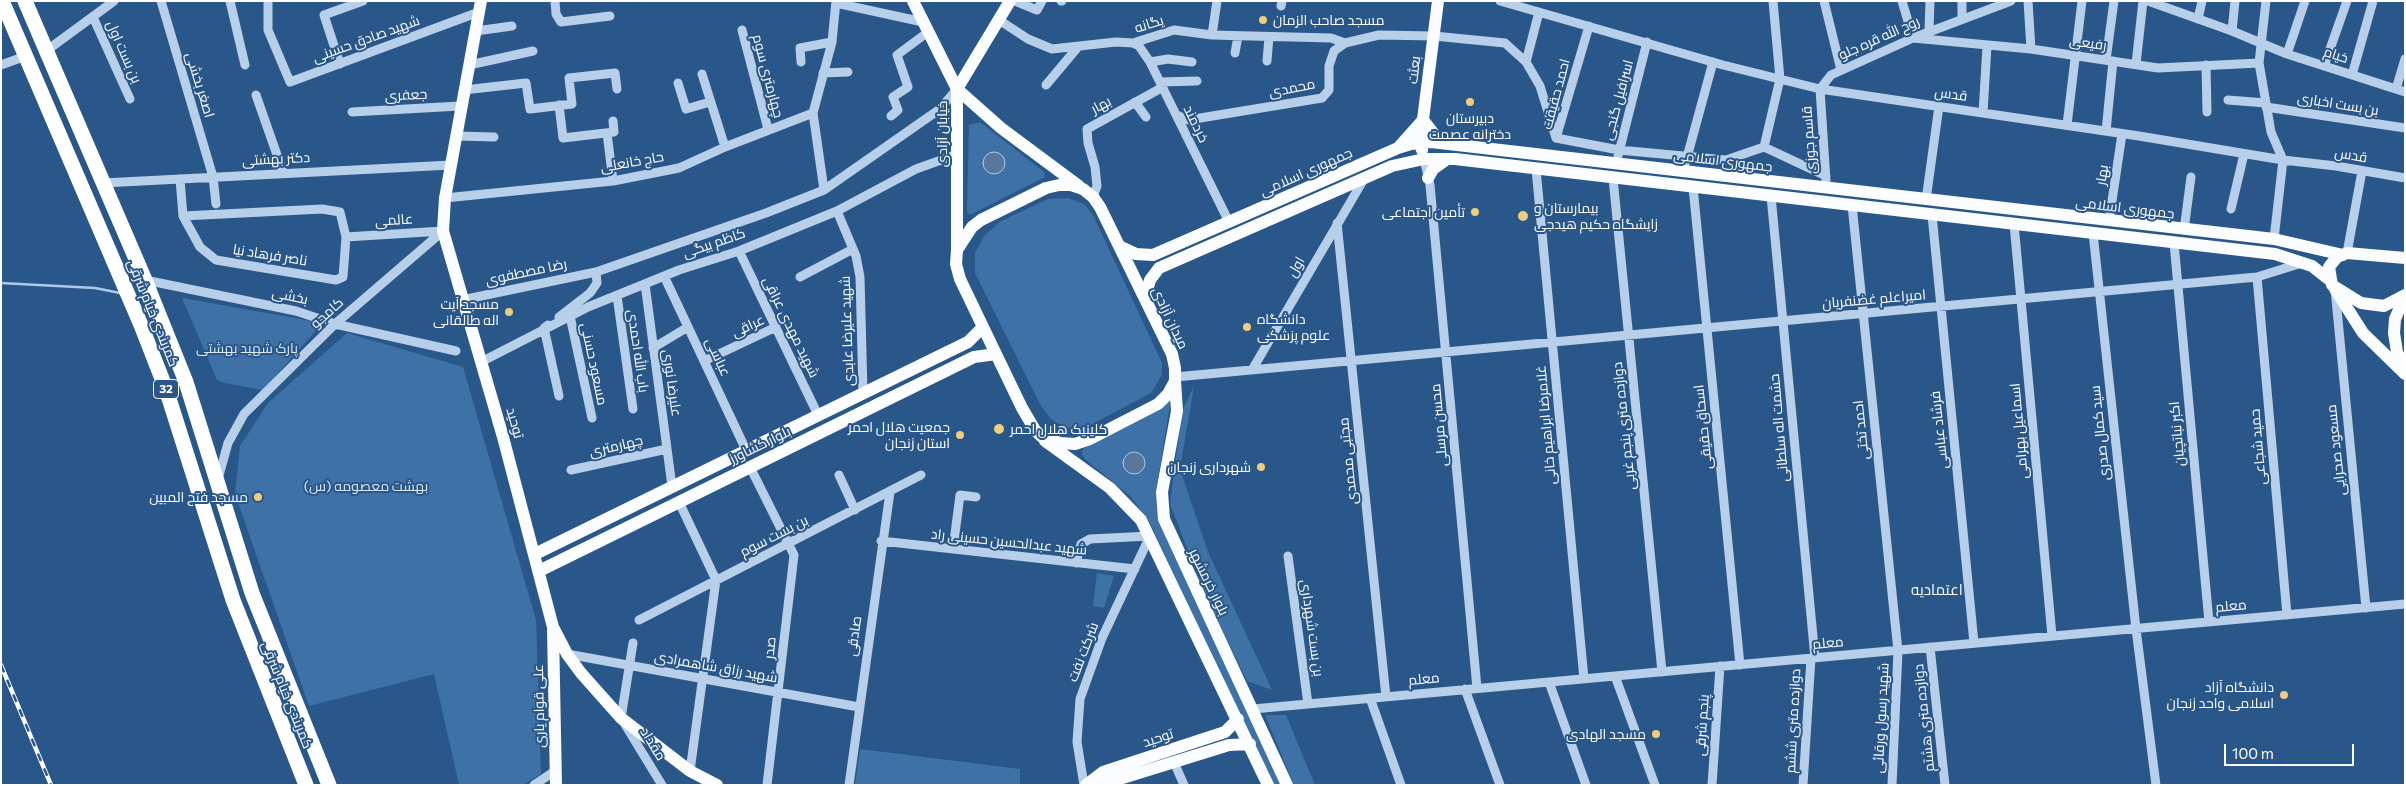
<!DOCTYPE html>
<html>
<head>
<meta charset="utf-8">
<style>
  body { margin:0 }
  #map { position:relative; width:2406px; height:786px; overflow:hidden; background:#29578a; font-family:Commissioner,sans-serif }
  canvas { display:block }
  .frame { position:absolute; inset:0; border:2px solid #fff; pointer-events:none }
  .scale { position:absolute; left:2224px; top:744px; width:130px; height:22px; box-sizing:border-box; border:2px solid #fff; border-top:0; padding-left:6px; font-size:15px; line-height:18px; white-space:nowrap; color:#fff; -webkit-text-stroke:4px #29578a; paint-order:stroke }
</style>
</head>
<body>
<div id="map">
<canvas width="2406" height="786"></canvas>
<div class="frame"></div>
<div class="scale">100 m</div>
</div>
<script>
const g = document.querySelector('canvas').getContext('2d');
g.lineJoin = 'round';
function fill(path, color) { g.fillStyle = color; g.fill(path, 'evenodd'); }
const poly = rows => new Path2D(rows.map(r => 'M' + r).join(''));
function stroke(path, color, width, dash) { g.strokeStyle = color; g.lineWidth = width; g.lineCap = dash ? 'butt' : 'round'; g.setLineDash(dash || []); g.stroke(path); }
function drawText(font, color, halo, rows, align = 'center') {
  g.font = font + ' Commissioner,Cairo,sans-serif'; g.lineWidth = 4; g.setLineDash([]); g.textBaseline = 'middle'; g.strokeStyle = halo; g.fillStyle = color; for (const [text, x, y, turn = 0] of rows) {
    g.save(); g.translate(x, y); g.rotate((+turn || 0) * Math.PI / 180); g.textAlign = isNaN(turn) ? turn : align; if (halo) g.strokeText(text, 0, 0); g.fillText(text, 0, 0); g.restore();
  }
}
fill(poly([
  [980,122,1044,172,1045,177,970,215,967,211,969,125],
  [1068,198,1084,204,1093,215,1162,363,1162,375,1151,393,1083,429,1073,430,1060,425,1050,418,1041,406,975,273,975,253,984,236,1001,221,1048,199],
  [182,298,317,322,319,327,263,390,225,383,217,380],
  [347,333,463,367,536,620,541,774,523,785,459,785,434,674,309,706,235,494,240,446,268,403],
  [1194,386,1180,469,1208,552,1272,690,1247,681,1206,597,1170,504,1182,411],
  [1171,398,1156,491,1159,518,1283,785,1273,785,1149,521,1130,496,1086,460,1082,455,1083,449,1160,410],
  [1097,573,1114,576,1104,608,1093,606],
  [1265,715,1286,715,1315,785,1294,785],
  [860,749,1020,769,1020,785,855,785]
]), '#3e71a6');
const water = poly([
  '983 163a11 11 0 1 1 22 0a11 11 0 1 1-22 0Z',
  '1123 463a11 11 0 1 1 22 0a11 11 0 1 1-22 0Z'
]);
fill(water, '#59779a');
stroke(water, '#accae9', 1);
stroke(poly([
  [1,283,95,288,120,293]
]), '#accae9', 2.5);
stroke(poly([
  [161,1,213,177,216,204],
  [230,1,245,65],
  [268,1,268,30,290,82,479,12],
  [555,1,556,14,561,22,610,16],
  [1015,1,1037,10,1042,1],
  [1061,1,1062,1],
  [1500,1,1723,65,1820,89,2139,136,2283,160,2336,166,2405,178],
  [1824,1,1841,70],
  [1902,1,1913,38,2031,49,2158,68,2259,63],
  [1962,1,1962,19],
  [2028,1,2031,49],
  [2148,1,2232,31,2287,54,2405,92],
  [2266,1,2259,63,2271,132,2283,160,2274,239],
  [836,3,923,22],
  [1281,6,1282,1],
  [93,17,130,99],
  [2198,19,2202,1],
  [999,20,1028,39,1052,49,1116,42,1133,43,1174,30,1212,35,1331,38,1345,43],
  [1589,26,1556,138,1619,150,1726,160,1764,147,1826,176],
  [742,30,768,129],
  [1929,30,1930,1],
  [476,31,512,26],
  [2232,31,2235,1],
  [1212,35,1217,1],
  [1133,43,1139,46,1150,62,1229,222],
  [46,51,114,1],
  [1235,53,1238,36],
  [2287,54,2305,1],
  [2106,60,2114,1],
  [1267,61,1269,37],
  [801,62,800,48,832,42],
  [1150,62,1168,59,1192,62],
  [1526,62,1539,12],
  [340,64,324,15,363,1],
  [2136,64,2143,1],
  [1,65,26,56],
  [469,65,533,51],
  [2206,65,2207,112],
  [2324,66,2347,1],
  [823,73,848,72],
  [702,74,725,147],
  [2352,75,2373,1],
  [1160,82,1197,81],
  [678,83,686,109,710,102],
  [1046,85,1077,48],
  [1820,89,1831,75,1913,38,2011,1],
  [1820,89,1826,181],
  [2396,89,2405,59],
  [464,90,526,83,530,109,572,104,569,78,615,73,617,89],
  [256,95,283,172],
  [2228,100,2266,103],
  [1135,102,1146,117],
  [559,105,563,138,614,132,613,121],
  [2266,107,2405,128],
  [352,112,460,106],
  [1983,113,1987,46],
  [1177,115,1188,120,1322,98,1329,90,1329,66,1334,51,1345,43,1379,35,1434,36,1505,43,1526,62,1540,86,1556,138],
  [891,116,898,110,893,97,908,87,897,55,928,32],
  [2067,125,2082,1],
  [2106,131,2113,61],
  [607,133,613,181],
  [456,136,494,137],
  [1764,147,1780,79,1773,1],
  [1618,156,1647,42],
  [1424,159,1430,185,1477,688],
  [1536,169,1584,679],
  [1683,172,1713,62],
  [1613,178,1662,672],
  [180,179,183,216,200,247,216,260,336,280,343,277,346,237,340,212,322,209,183,216],
  [103,183,451,165],
  [1693,187,1740,665],
  [824,190,813,113,832,42,836,1],
  [1771,196,1815,658],
  [1093,197,1097,186,1095,167,1088,143,1087,129,1163,87],
  [445,198,613,181,679,168,725,147,813,113],
  [1926,200,1939,106],
  [1852,205,1898,651,1892,785],
  [2231,209,2244,154],
  [837,211,856,256,860,277,863,393],
  [1932,215,1974,643],
  [2109,221,2122,134],
  [1337,223,1386,697],
  [2014,224,2052,636],
  [2184,230,2191,177],
  [2093,233,2136,629,2156,785],
  [346,237,443,231],
  [2174,243,2209,622],
  [739,251,818,415],
  [2347,253,2362,171],
  [664,276,746,450],
  [800,277,853,249],
  [2257,277,2287,615],
  [145,280,296,311,335,324,456,351],
  [645,284,672,486],
  [2335,289,2366,608],
  [617,296,633,409],
  [462,300,596,272,766,213,824,190,940,109,957,89],
  [570,316,592,418],
  [559,317,590,293,597,283,596,272],
  [548,325,544,328,559,396],
  [653,348,688,327],
  [704,361,776,327],
  [481,362,588,307,679,270,739,251,837,211,916,169,958,154],
  [1252,370,1364,179],
  [1175,377,2257,277,2302,263],
  [750,467,794,555,767,785],
  [571,470,667,449],
  [839,475,855,510],
  [218,479,228,443,244,414,335,324,443,231],
  [679,502,716,580,690,771],
  [881,541,1135,569],
  [953,549,960,495,976,497],
  [1288,556,1308,704],
  [1076,563,1081,544,1090,539,1150,536,1102,638,1080,699,1077,742,1084,785],
  [639,620,921,475],
  [633,643,621,718,662,785],
  [1930,647,1945,785],
  [567,654,859,707],
  [1615,676,1655,785],
  [1549,682,1586,785],
  [1465,689,1500,785],
  [1370,698,1401,785],
  [1253,709,2405,604],
  [1174,762,1184,785],
  [534,785,555,771],
  [849,785,890,492],
  [1712,785,1720,666],
  [1803,785,1811,658]
]), '#b7cfe9', 9);
stroke(poly([
  [481,1,445,198,443,231,503,437,553,627,567,654,581,673,621,718,690,771,717,785],
  [913,1,957,89,1001,128,1079,186],
  [957,89,1010,1],
  [1398,148,1423,120,1441,143],
  [1422,150,1420,143,1438,1],
  [1428,178,1433,169,1447,159],
  [1059,185,1071,185,1083,189,1093,197,1100,207,1172,354,1175,368,1175,381,1168,394,1158,404,1090,439,1075,444,1060,443,1042,437,1035,430,1022,408,983,327,960,279,956,264,957,250,972,227,981,220,1046,188,1059,185],
  [1121,247,1136,254,1153,255,1398,148,1411,144,1431,142,2274,239,2343,255],
  [957,249,957,89],
  [2405,258,2347,253,2337,257,2329,267,2332,285,2361,303,2384,306,2405,295],
  [2335,289,2363,333,2405,374],
  [2405,296,2395,319,2394,333,2397,352,2405,369],
  [1145,297,1150,280,1159,268,1392,166,1424,159,1455,159,2275,254,2312,266,2331,281],
  [1175,381,1177,411,1162,492,1164,519,1287,785],
  [1045,441,1110,488,1141,520,1268,785],
  [535,554,968,342,983,327],
  [539,571,974,357,996,354],
  [553,630,556,785],
  [1086,785,1103,772,1225,732,1238,719],
  [1100,785,1229,745,1250,744]
]), '#fafcfe', 12);
stroke(poly([
  [2,1,141,325,166,389,233,600,306,785],
  [25,1,145,280,186,382,252,593,329,785]
]), '#fff', 15);
const rail = poly([
  [1,665,51,785]
]);
stroke(rail, '#fff', 4.5);
stroke(rail, '#29578a', 2.5, [8]);
for (const [x, y, r, color] of [
  [1263,20,5,"#f0cc7f"],
  [1470,102,5,"#f0cc7f"],
  [1475,212,5,"#f0cc7f"],
  [1523,216,6,"#f0cc7f"],
  [509,312,5,"#f0cc7f"],
  [1247,327,5,"#f0cc7f"],
  [999,429,6,"#f0cc7f"],
  [960,435,5,"#f0cc7f"],
  [1261,467,5,"#f0cc7f"],
  [258,497,5,"#f0cc7f"],
  [2284,695,5,"#f0cc7f"],
  [1656,734,5,"#f0cc7f"]
]) { const dot = new Path2D(); dot.arc(x, y, r, 0, 2 * Math.PI); g.fillStyle = color; g.fill(dot); stroke(dot, '#29578a', 2); }
for (const [x, y, w] of [
  [166,389,25]
]) { const box = new Path2D(); box.roundRect(x - w / 2, y - 9.5, w, 19, 4); g.fillStyle = '#29578a'; g.fill(box); stroke(box, '#fff', 1); }
drawText('bold 12px', '#fff', null, [
  ["32",166,389]
]);
drawText('14px', '#fff', '#29578a', [
  ["مسجد صاحب الزمان",1273,20,"left"],
  ["دبیرستان",1470,118,"center"],
  ["دخترانه عصمت",1470,134,"center"],
  ["بيمارستان و",1534,208,"left"],
  ["زايشگاه حكيم هيدجی",1534,224,"left"],
  ["تأمین اجتماعی",1465,212],
  ["مسجد آیت",499,304],
  ["اله طالقانی",499,320],
  ["دانشگاه",1257,319,"left"],
  ["علوم پزشکی",1257,335,"left"],
  ["جمعیت هلال احمر",950,427],
  ["استان زنجان",950,443],
  ["کلینیک هلال احمر",1010,429,"left"],
  ["شهرداری زنجان",1251,467],
  ["مسجد فتح المبین",248,497],
  ["دانشگاه آزاد",2274,687],
  ["اسلامی واحد زنجان",2274,703],
  ["مسجد الهادی",1646,734]
], 'right');
drawText('14px', '#fff', '#29578a', [
  ["یگانه",1149,24,-17],
  ["روح الله قره جلو",1879,38,-24],
  ["شهید صادق حسینی",366,39,-20],
  ["رفیعی",2088,43,8],
  ["بن بست اول",124,52,66],
  ["خیام",2336,55,18],
  ["بعثت",1414,70,-83],
  ["چهارمتری سوم",768,76,75],
  ["اصغر بخشی",200,85,73],
  ["محمدی",1292,88,-11],
  ["احمد حقیقت",1556,94,-75],
  ["قدس",1951,94,8],
  ["جعفری",406,95,-3],
  ["اسرافیل گنجی",1618,100,-75],
  ["بن بست اخباری",2338,104,9],
  ["بهار",1101,105,-28],
  ["خردمند",1196,124,64],
  ["خیابان آزادی",942,134,-90],
  ["قاسم جوزی",1809,140,-94],
  ["قدس",2351,155,10],
  ["دکتر بهشتی",276,159,-3],
  ["جمهوری اسلامی",1723,161,7],
  ["حاج خانعلی",632,162,-10],
  ["جمهوری اسلامی",1306,172,-24],
  ["بهار",2102,175,-81],
  ["جمهوری اسلامی",2125,208,7],
  ["عالمی",394,220,-4],
  ["کاظم بیگی",714,243,-19],
  ["ناصر فرهاد نیا",270,255,9],
  ["اول",1296,267,-60],
  ["رضا مصطفوی",526,272,-12],
  ["بخشی",290,296,12],
  ["امیراعلم غضنفریان",1874,299,-5],
  ["کمربندی خیام شرقی",153,313,68],
  ["کامجو",327,313,-42],
  ["میدان آزادی",1170,318,65],
  ["عراقی",748,326,-25],
  ["شهید مهدی عراقی",791,327,64],
  ["شهید علیرضا عابدی",847,331,-92],
  ["باب الله احمدی",638,351,82],
  ["عباسی",718,357,65],
  ["مسعود حسنی",594,364,78],
  ["علیرضا نوری",672,383,82],
  ["توحید",515,423,74],
  ["محسن مرسلی",1439,425,-95],
  ["غلامرضا ابراهیم خانی",1546,425,-95],
  ["دوازده متری پنجم غربی",1624,426,-96],
  ["اسحاق حقیقی",1703,427,-96],
  ["حشمت اله سلطانی",1779,428,-95],
  ["احمد تختی",1861,430,-96],
  ["فرشاد عباسی",1939,430,-96],
  ["اسماعیل بهرامی",2019,431,-95],
  ["سید کمال صدری",2100,433,-96],
  ["اکبر نباتچیان",2177,434,-95],
  ["بلوار کشاورز",760,445,-26],
  ["چهارمتری",616,446,-13],
  ["حمید شجاعی",2258,447,-95],
  ["مسعود صحرایی",2336,450,-96],
  ["مجتبی محمدی",1348,461,-96],
  ["بن بست سوم",774,536,-27],
  ["شهید عبدالحسین حسینی راد",1009,542,6],
  ["بلوار خرمشهر",1209,582,64],
  ["معلم",2231,606,-5],
  ["بن بست شهرداری",1312,628,82],
  ["صادقی",854,636,-82],
  ["معلم",1828,643,-5],
  ["صدر",770,648,-84],
  ["شرکت نفت",1083,652,-69],
  ["شهید رزاق شاهمرادی",716,667,10],
  ["معلم",1424,679,-5],
  ["کمربندی خیام شرقی",287,695,68],
  ["علی قوام یاری",539,706,-91],
  ["شهید رسول ورقائی",1881,718,-87],
  ["دوازده متری هشتم",1924,718,-96],
  ["دوازده متری ششم",1793,721,-87],
  ["پنجم شرقی",1702,725,-86],
  ["توحید",1158,738,-18],
  ["مقداد",653,744,59]
]);
drawText('14px', '#dbe9f7', '#29578a', [
  ["پارک شهید بهشتی",247,348],
  ["(بهشت معصومه (س",366,486]
]);
drawText('15px', '#fff', '#29578a', [
  ["اعتمادیه",1937,590]
]);
</script>
</body>
</html>
